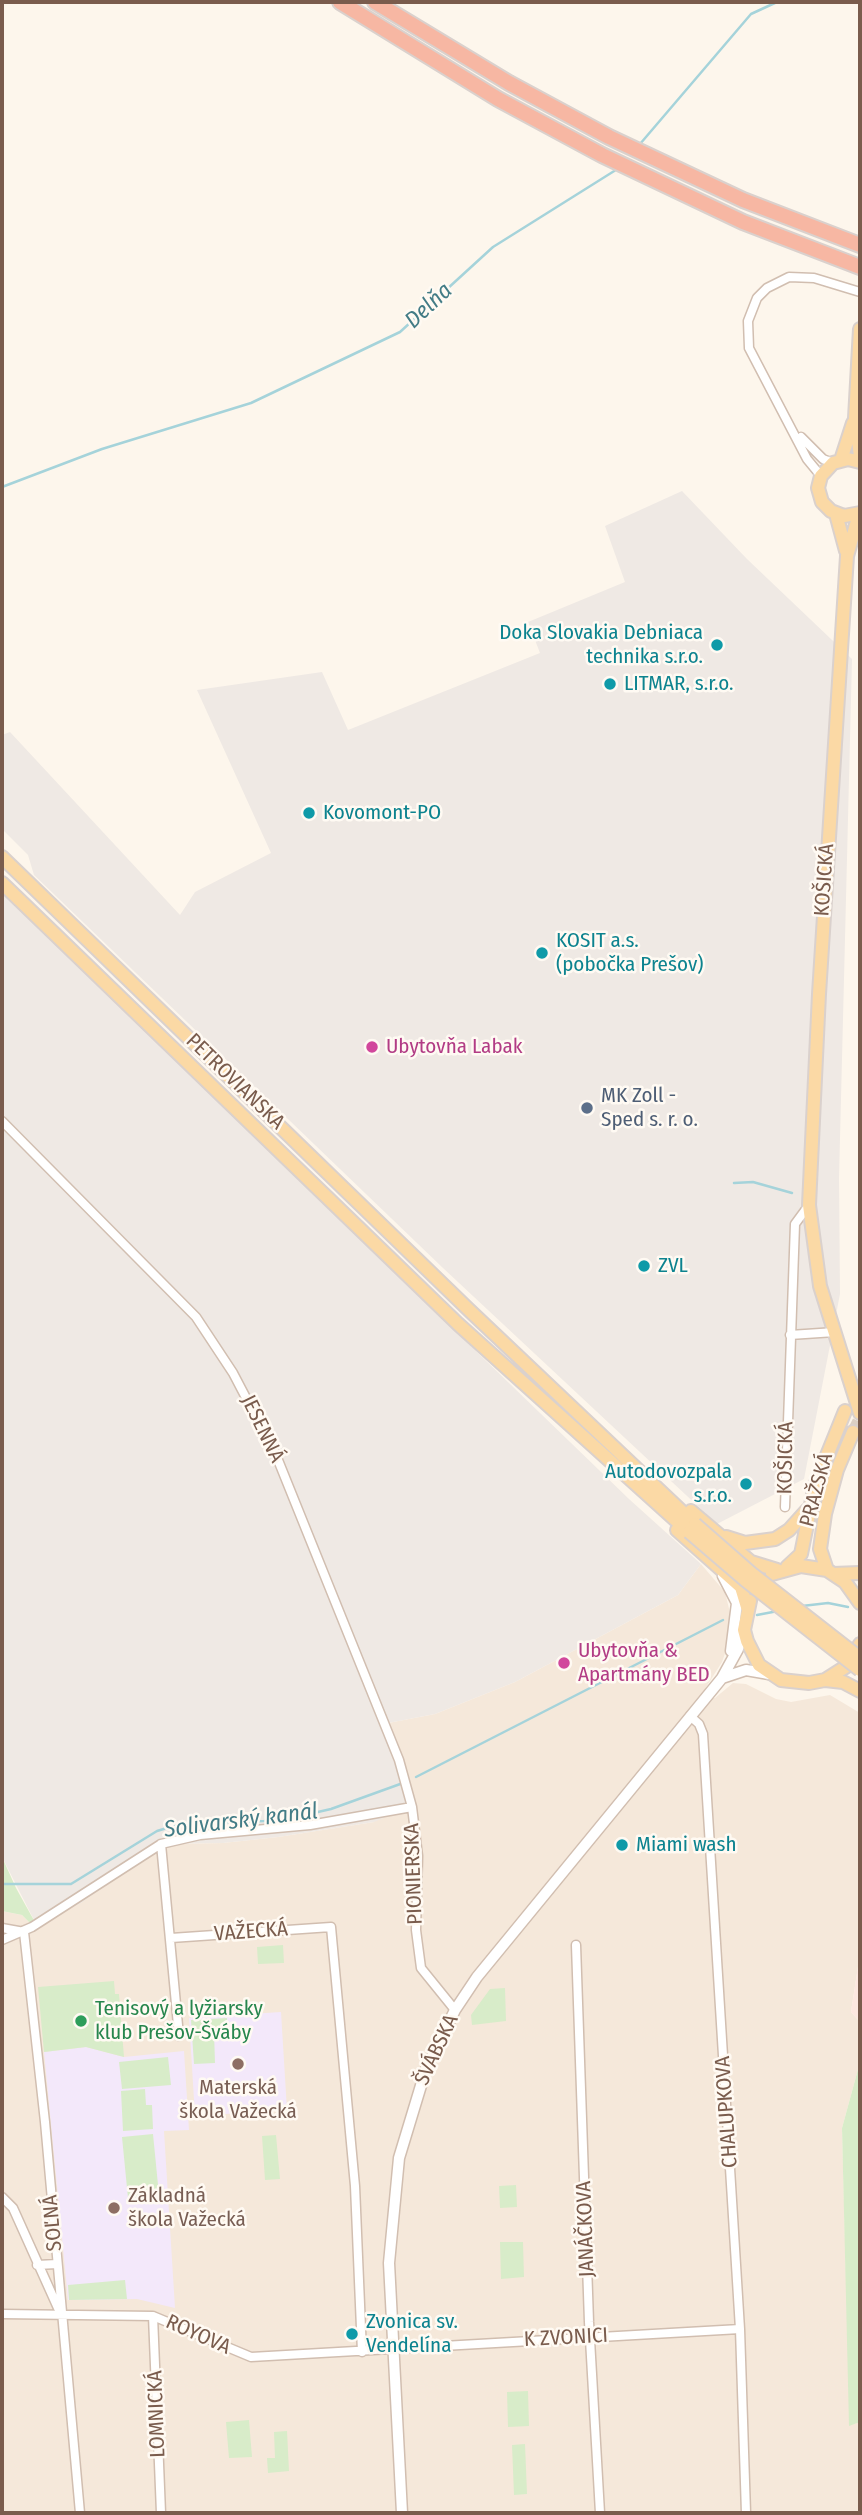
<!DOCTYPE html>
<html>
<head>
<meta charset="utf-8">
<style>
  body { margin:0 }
  #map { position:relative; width:862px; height:2515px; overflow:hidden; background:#fdf6ec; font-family:"Fira Sans Condensed",sans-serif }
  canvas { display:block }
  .frame { position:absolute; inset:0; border:4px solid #7a5c4d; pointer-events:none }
</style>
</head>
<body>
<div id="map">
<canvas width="862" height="2515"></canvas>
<div class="frame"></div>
</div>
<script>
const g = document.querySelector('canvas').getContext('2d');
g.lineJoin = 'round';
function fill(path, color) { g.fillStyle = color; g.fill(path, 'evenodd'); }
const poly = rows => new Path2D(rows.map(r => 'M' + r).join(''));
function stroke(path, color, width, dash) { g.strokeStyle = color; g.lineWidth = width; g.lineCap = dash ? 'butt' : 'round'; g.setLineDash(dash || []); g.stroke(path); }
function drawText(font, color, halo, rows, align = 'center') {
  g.font = font + ' "Fira Sans Condensed",sans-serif'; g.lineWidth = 5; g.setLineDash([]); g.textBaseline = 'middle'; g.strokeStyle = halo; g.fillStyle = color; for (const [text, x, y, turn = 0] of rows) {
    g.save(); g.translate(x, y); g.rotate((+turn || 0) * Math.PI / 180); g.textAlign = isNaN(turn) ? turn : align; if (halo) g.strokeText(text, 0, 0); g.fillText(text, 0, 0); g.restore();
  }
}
fill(poly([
  [701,1564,725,1592,731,1617,729,1642,722,1662,703,1692,705,1697,715,1698,733,1683,746,1684,776,1699,791,1702,830,1695,860,1713,860,1954,851,2012,860,2022,860,2062,842,2128,850,2425,860,2422,860,2513,2,2513,2,1911,22,1915,32,1925,162,1844,223,1843,278,1837,374,1822,388,1723,435,1714,515,1682,678,1595]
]), '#f5e8da');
fill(poly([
  [860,1954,860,2022,851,2012]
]), '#fde8e0');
fill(poly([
  [682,491,747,559,852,659,839,1178,840,1294,804,1479,717,1524,443,1268,34,875,28,855,2,829,2,735,10,732,180,915,195,892,271,853,197,690,322,672,348,730,540,653,528,622,625,582,605,526],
  [2,893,629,1499,701,1564,678,1595,515,1682,435,1714,388,1723,412,1806,374,1822,278,1837,223,1843,162,1844,81,1903,36,1924,2,1857]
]), '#efe9e4');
fill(poly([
  [281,2012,287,2110,195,2116,189,2018],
  [86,2047,124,2057,184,2051,189,2130,164,2131,175,2308,137,2299,68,2300,44,2052]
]), '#f3e8fa');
fill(poly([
  [2,1857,16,1888,36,1924,32,1925,22,1915,2,1911],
  [283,1945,284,1963,258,1964,257,1947],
  [114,1981,115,1994,119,1994,124,2057,86,2047,44,2052,38,1987],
  [505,1988,506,2021,472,2025,471,2015,490,1989],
  [227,2018,227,2026,214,2032,215,2063,194,2064,191,2020],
  [168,2057,171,2085,122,2089,119,2062],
  [860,2062,860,2422,849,2426,842,2128],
  [145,2089,146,2105,152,2105,153,2129,123,2131,121,2091],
  [153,2134,159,2195,128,2198,122,2137],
  [276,2135,280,2179,265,2180,262,2136],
  [516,2185,517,2207,500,2208,499,2186],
  [523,2242,524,2277,501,2279,500,2242],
  [125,2280,127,2299,69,2300,68,2285],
  [528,2391,529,2426,508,2427,507,2392],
  [249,2420,252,2457,229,2458,226,2422],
  [287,2431,289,2471,268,2473,267,2458,275,2458,274,2432],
  [525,2444,527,2494,514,2495,512,2445]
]), '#d8ecc9');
stroke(poly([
  [640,144,751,14,777,2],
  [2,487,102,449,251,403,400,332,493,247,619,168],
  [734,1183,753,1182,792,1193],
  [802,1606,828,1603,848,1607],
  [757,1615,778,1611],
  [416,1777,723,1620],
  [2,1884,71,1884,157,1831,180,1824,264,1821,296,1817,331,1809,403,1783]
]), '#a5d3da', 2.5);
stroke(poly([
  [853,1432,860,1418]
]), '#dcd0c4', 12, [12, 6]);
const minor = poly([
  [801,437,823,459,833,463],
  [821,476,807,459,749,348,748,321,757,298,767,288,789,277,814,278,860,292],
  [2,1121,196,1317,233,1373,276,1455,399,1760,412,1807,418,1856,416,1930,421,1968,455,2010],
  [790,1335,835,1332],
  [785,1507,795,1224,809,1205],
  [690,1716,699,1724,703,1734,740,2329,746,2513],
  [161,1844,179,2036],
  [2,1928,24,1932,45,2122,80,2513],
  [171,1938,331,1927,355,2186,362,2352],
  [2,1940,32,1927,161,1844,200,1835,310,1825,412,1807],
  [576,1945,589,2322,600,2513],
  [2,2197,13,2208,58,2308],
  [37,2265,57,2264],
  [2,2314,153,2316,251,2357,740,2329],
  [153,2316,161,2513]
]);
const tertiary = poly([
  [723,1576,737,1603,731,1651],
  [722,1678,746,1670,769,1674],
  [402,2513,389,2263,399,2158,426,2069,455,2010,477,1977,722,1678,738,1649,743,1631]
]);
const primary = poly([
  [860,329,855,418,860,456],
  [841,460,853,423],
  [860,462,848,459,833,463,821,476,818,488,822,502,831,511,844,516,860,513],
  [836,514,846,551],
  [859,514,847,556,819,994,809,1205,820,1286,860,1413],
  [2,857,468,1309,695,1524],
  [2,883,458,1324,689,1532],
  [691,1511,751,1562,777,1570],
  [677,1530,741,1587,747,1607],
  [726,1537,745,1543,775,1539,789,1530,807,1510],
  [787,1567,801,1554,815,1485,845,1411],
  [827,1570,820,1549,825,1514,837,1470,853,1432],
  [772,1574,801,1566,827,1570,845,1582,860,1603],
  [833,1574,860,1573],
  [750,1601,744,1630,747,1641,759,1665,781,1680,809,1683,825,1680,847,1666,860,1644],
  [825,1680,843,1682,860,1691]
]);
const motorway = poly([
  [340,2,498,99,602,155,743,222,860,267],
  [375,2,509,83,609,137,743,200,860,245]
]);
stroke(minor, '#d1beb0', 11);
stroke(tertiary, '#d1beb0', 13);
stroke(primary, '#dad1cd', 16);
stroke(motorway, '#dad1cd', 18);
stroke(minor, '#fff', 8);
stroke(tertiary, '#fff', 10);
stroke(primary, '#fbd9a5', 12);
stroke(motorway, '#f7b7a3', 14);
const primaryBridge = poly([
  [695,1524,751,1573,860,1658],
  [689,1532,745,1580,860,1670]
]);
stroke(primaryBridge, '#dad1cd', 16, []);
stroke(primaryBridge, '#fbd9a5', 12);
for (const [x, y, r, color] of [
  [717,645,7,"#0f9aa8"],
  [610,684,7,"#0f9aa8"],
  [309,813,7,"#0f9aa8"],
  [542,953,7,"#0f9aa8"],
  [372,1047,7,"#d1479c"],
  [587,1108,7,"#5c6f8a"],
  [644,1266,7,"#0f9aa8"],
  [746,1484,7,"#0f9aa8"],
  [564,1663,7,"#d1479c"],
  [622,1845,7,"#0f9aa8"],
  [81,2021,7,"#2e9e5b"],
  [238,2064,7,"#8d6e63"],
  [114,2208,7,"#8d6e63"],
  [352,2334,7,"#0f9aa8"]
]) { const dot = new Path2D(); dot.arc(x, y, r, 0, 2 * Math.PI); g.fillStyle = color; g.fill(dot); stroke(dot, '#fffaf3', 2.5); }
drawText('21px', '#0d838f', '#fffaf3', [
  ["Doka Slovakia Debniaca",703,633,"right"],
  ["technika s.r.o.",703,657,"right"],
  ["LITMAR, s.r.o.",624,684],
  ["Kovomont-PO",323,813],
  ["KOSIT a.s.",556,941],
  ["(pobočka Prešov)",556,965],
  ["ZVL",658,1266],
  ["Autodovozpala",732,1472,"right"],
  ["s.r.o.",732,1496,"right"],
  ["Miami wash",636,1845],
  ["Zvonica sv.",366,2322],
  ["Vendelína",366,2346]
], 'left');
drawText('21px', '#7a5c4d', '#fffaf3', [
  ["KOŠICKÁ",825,880,-86],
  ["PETROVIANSKA",235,1082,44],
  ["JESENNÁ",262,1429,64],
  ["KOŠICKÁ",786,1458,-89],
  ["PRAŽSKÁ",817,1490,-75],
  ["PIONIERSKA",414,1874,-92],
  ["VAŽECKÁ",251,1932,-4],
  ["ŠVÁBSKA",437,2050,-65],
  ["CHALUPKOVA",727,2112,-94],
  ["SOĽNÁ",53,2223,-95],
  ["JANÁČKOVA",586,2229,-92],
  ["ROYOVA",198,2335,24],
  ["K ZVONICI",566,2338,-3],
  ["LOMNICKÁ",157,2414,-92]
]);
drawText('21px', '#b23c85', '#fffaf3', [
  ["Ubytovňa Labak",386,1047],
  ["Ubytovňa &",578,1651],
  ["Apartmány BED",578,1675]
], 'left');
drawText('21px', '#4e5e75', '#fffaf3', [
  ["MK Zoll -",601,1096],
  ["Sped s. r. o.",601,1120]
], 'left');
drawText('21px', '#27864d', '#fffaf3', [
  ["Tenisový a lyžiarsky",95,2009],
  ["klub Prešov-Šváby",95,2033]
], 'left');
drawText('21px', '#785e54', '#fffaf3', [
  ["Materská",238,2088],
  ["škola Važecká",238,2112],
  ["Základná",128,2196,"left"],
  ["škola Važecká",128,2220,"left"]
]);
drawText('italic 23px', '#437c86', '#fffaf3', [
  ["Delňa",429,306,-43],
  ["Solivarský kanál",241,1821,-7]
]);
</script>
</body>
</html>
